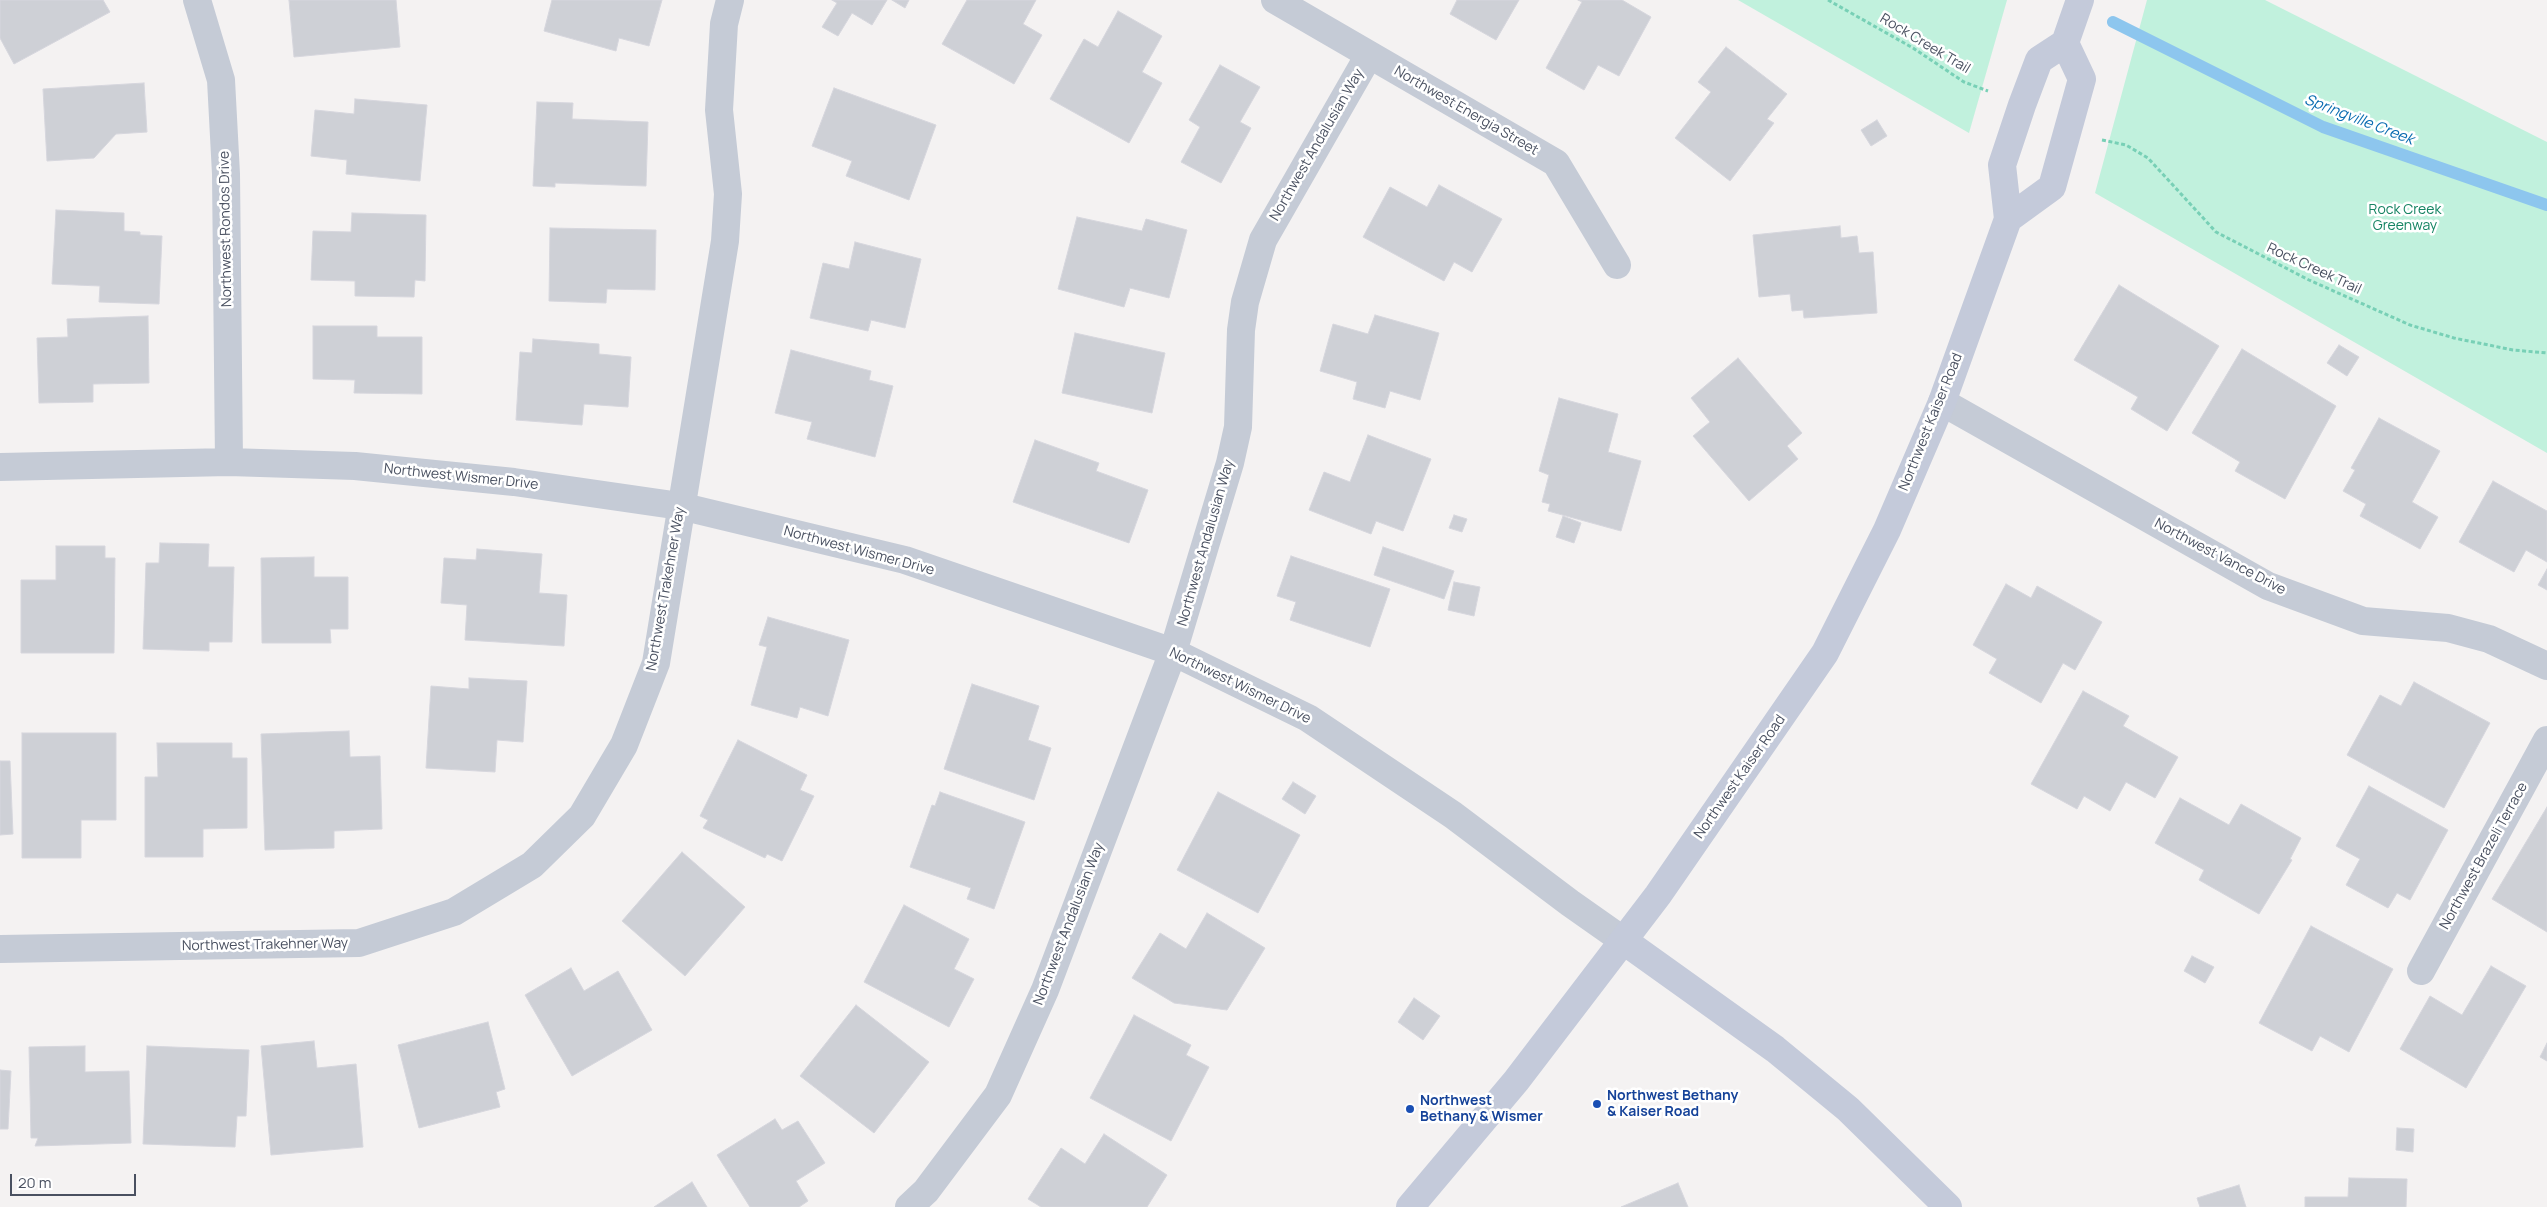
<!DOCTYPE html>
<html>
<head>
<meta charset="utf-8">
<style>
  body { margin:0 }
  #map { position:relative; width:2547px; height:1207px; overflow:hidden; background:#f4f2f2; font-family:Manrope,sans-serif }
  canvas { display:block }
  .scale { position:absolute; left:10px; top:1174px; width:126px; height:22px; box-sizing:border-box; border:2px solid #495060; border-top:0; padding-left:6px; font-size:15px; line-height:18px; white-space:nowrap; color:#495060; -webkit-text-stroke:4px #fff; paint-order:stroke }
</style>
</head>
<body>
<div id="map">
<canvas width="2547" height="1207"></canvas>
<div class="scale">20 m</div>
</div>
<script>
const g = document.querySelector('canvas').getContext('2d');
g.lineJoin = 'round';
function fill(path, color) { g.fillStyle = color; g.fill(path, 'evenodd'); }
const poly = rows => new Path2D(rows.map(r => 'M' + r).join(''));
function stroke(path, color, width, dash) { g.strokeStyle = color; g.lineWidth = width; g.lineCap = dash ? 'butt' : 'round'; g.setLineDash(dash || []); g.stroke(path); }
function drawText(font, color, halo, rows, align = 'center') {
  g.font = font + ' Manrope,sans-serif'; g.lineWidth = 5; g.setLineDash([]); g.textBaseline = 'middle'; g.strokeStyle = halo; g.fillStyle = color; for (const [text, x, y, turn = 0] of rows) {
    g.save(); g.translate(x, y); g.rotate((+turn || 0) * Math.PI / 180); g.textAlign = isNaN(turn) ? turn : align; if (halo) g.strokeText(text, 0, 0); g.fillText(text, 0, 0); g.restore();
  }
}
fill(poly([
  [1738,0,2007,0,1969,133],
  [2147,0,2265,0,2547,142,2547,453,2095,193]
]), '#c1f1dd');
stroke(poly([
  [2113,22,2323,127,2547,205]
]), '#8dc6ee', 12);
const building = poly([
  [0,0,103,0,110,12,14,64,0,38,0,0],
  [289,0,396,0,400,47,294,57,289,0],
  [552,0,662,0,649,46,619,38,616,51,544,31,552,0],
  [832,0,887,0,872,25,852,13,838,36,822,27,837,3,832,0],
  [892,0,909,0,905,8,892,0],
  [967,0,1036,0,1023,24,1042,35,1014,84,942,44,967,0],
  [1457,0,1519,0,1496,40,1450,14,1457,0],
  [1578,0,1622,0,1651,17,1619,76,1598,65,1584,90,1546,68,1582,2,1578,0],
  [1118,11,1162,36,1142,72,1162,83,1129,143,1050,99,1084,39,1098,47,1118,11],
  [1726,47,1787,94,1767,119,1774,123,1730,181,1675,138,1711,92,1698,82,1726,47],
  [1220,65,1260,87,1240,122,1251,128,1221,183,1181,162,1200,127,1189,120,1220,65],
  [144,83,147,132,116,134,94,158,47,161,43,89,144,83],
  [834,88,936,125,909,200,846,176,852,161,812,146,834,88],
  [355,99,427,105,420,181,346,174,347,160,311,156,315,110,354,114,355,99],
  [537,102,573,103,572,119,648,122,646,186,555,183,555,187,533,186,537,102],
  [1877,120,1887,136,1871,146,1861,130,1877,120],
  [1439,185,1502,219,1472,272,1454,262,1444,281,1363,237,1390,187,1427,207,1439,185],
  [56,210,124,213,124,231,140,232,140,235,162,236,159,304,99,302,100,286,52,284,56,210],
  [352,213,426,215,425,281,415,280,414,297,355,296,355,281,311,280,313,231,351,232,352,213],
  [1077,217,1142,231,1146,219,1187,230,1169,298,1130,288,1124,307,1058,289,1077,217],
  [1840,226,1841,238,1857,236,1859,253,1873,252,1877,313,1804,318,1803,310,1792,311,1790,294,1759,297,1753,235,1840,226],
  [550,228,656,230,655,290,607,289,606,303,549,301,550,228],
  [855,242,921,259,905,328,871,320,868,331,810,318,823,263,849,269,855,242],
  [2119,285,2219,346,2167,431,2131,409,2138,397,2074,360,2119,285],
  [1375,315,1439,333,1420,400,1390,391,1385,408,1353,399,1357,382,1320,371,1333,324,1368,334,1375,315],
  [148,316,149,383,93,384,93,402,39,403,37,338,68,337,67,319,148,316],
  [313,326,377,326,377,337,422,337,422,394,354,393,355,380,313,379,313,326],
  [1075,333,1165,353,1152,413,1062,393,1075,333],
  [533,339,599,344,599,354,631,357,628,407,584,404,582,425,516,420,520,352,532,353,533,339],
  [2339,345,2359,357,2347,376,2327,363,2339,345],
  [2242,349,2336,406,2285,499,2235,471,2240,462,2192,433,2242,349],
  [791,350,871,371,869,380,893,386,875,457,807,439,812,422,775,413,791,350],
  [1738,358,1802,433,1787,446,1798,459,1749,501,1693,436,1710,422,1691,398,1738,358],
  [1559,398,1618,414,1608,452,1641,461,1621,531,1548,511,1550,504,1542,502,1549,475,1539,471,1559,398],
  [2379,418,2440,451,2412,502,2438,517,2420,549,2360,516,2366,504,2343,491,2355,470,2351,468,2379,418],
  [1368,435,1431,459,1403,531,1376,521,1371,534,1309,510,1324,472,1350,482,1368,435],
  [1035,440,1099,463,1096,471,1148,490,1129,543,1013,502,1035,440],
  [2493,481,2547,511,2547,562,2526,550,2514,572,2459,542,2493,481],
  [1454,515,1467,519,1462,532,1449,528,1454,515],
  [1563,516,1581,523,1574,543,1556,537,1563,516],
  [160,543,209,544,208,567,234,567,232,642,209,642,209,651,143,649,146,563,159,563,160,543],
  [56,546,105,546,105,558,115,558,114,653,21,653,21,580,56,580,56,546],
  [1383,547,1454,571,1444,599,1374,575,1383,547],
  [477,549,542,554,539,593,567,595,564,646,465,640,467,605,441,603,444,558,476,560,477,549],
  [1291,556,1390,589,1370,647,1290,620,1296,602,1277,596,1291,556],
  [314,557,314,577,348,577,348,629,330,629,331,643,262,643,261,558,314,557],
  [2547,569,2547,590,2538,585,2547,569],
  [1454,582,1480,587,1474,616,1448,610,1454,582],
  [2006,584,2031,598,2037,586,2102,622,2075,670,2063,663,2041,703,1989,673,1997,659,1973,645,2006,584],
  [768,617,849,640,828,716,800,707,797,718,751,705,767,647,759,645,768,617],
  [469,678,527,681,523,742,497,740,495,772,426,768,431,686,469,689,469,678],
  [2414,682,2490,723,2444,808,2347,755,2380,695,2401,706,2414,682],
  [972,684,1039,706,1028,740,1051,748,1034,800,944,769,972,684],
  [2083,691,2129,716,2123,726,2178,757,2155,798,2126,782,2110,811,2084,796,2077,809,2031,784,2083,691],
  [349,731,350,757,380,756,382,829,334,831,334,848,265,850,261,734,349,731],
  [22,733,116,733,116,820,81,820,81,858,22,858,22,733],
  [738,740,807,775,800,790,814,796,782,861,767,854,765,858,703,828,708,820,700,816,738,740],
  [157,743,232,743,232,758,247,758,247,828,203,829,203,857,145,857,145,777,158,777,157,743],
  [0,761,10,761,13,834,0,835,0,761],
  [1293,782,1316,796,1305,814,1282,799,1293,782],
  [2369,786,2448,830,2410,900,2397,893,2388,908,2346,885,2360,859,2336,846,2369,786],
  [940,792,1025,822,994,909,967,899,971,888,910,867,932,805,935,806,940,792],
  [1218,792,1300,835,1258,913,1177,870,1218,792],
  [2180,798,2229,825,2241,804,2301,838,2290,859,2292,860,2259,914,2199,880,2204,870,2155,843,2180,798],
  [2547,807,2547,932,2492,899,2547,807],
  [682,852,745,907,685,976,622,921,682,852],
  [904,905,969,939,954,969,974,979,949,1027,864,982,904,905],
  [1207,913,1265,948,1227,1010,1174,1003,1132,978,1160,933,1186,949,1207,913],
  [2311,926,2393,969,2349,1052,2320,1036,2312,1051,2259,1023,2311,926],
  [2192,956,2214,967,2205,983,2184,971,2192,956],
  [2491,966,2526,986,2466,1088,2400,1049,2430,996,2462,1015,2491,966],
  [571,968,584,991,618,971,652,1030,572,1076,525,995,571,968],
  [1414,998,1440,1016,1423,1040,1398,1022,1414,998],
  [856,1005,929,1062,874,1133,800,1076,856,1005],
  [1134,1015,1191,1045,1186,1055,1209,1067,1171,1141,1090,1098,1134,1015],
  [488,1022,505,1089,496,1092,500,1107,419,1128,398,1045,488,1022],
  [314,1041,317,1068,356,1064,363,1147,271,1155,261,1046,314,1041],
  [2547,1043,2547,1061,2540,1057,2547,1043],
  [85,1046,85,1072,129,1071,131,1143,35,1146,38,1138,31,1138,29,1047,85,1046],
  [147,1046,249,1050,246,1116,237,1116,235,1147,143,1144,147,1046],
  [0,1070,11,1071,8,1129,0,1129,0,1070],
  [775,1119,782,1130,798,1121,825,1163,796,1181,808,1201,799,1207,750,1207,717,1155,775,1119],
  [2397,1128,2414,1129,2413,1152,2396,1150,2397,1128],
  [1104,1134,1167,1175,1147,1207,1041,1207,1028,1199,1061,1148,1085,1164,1104,1134],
  [2349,1178,2407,1179,2406,1207,2305,1207,2305,1197,2348,1197,2349,1178],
  [692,1182,707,1207,654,1207,692,1182],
  [1678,1183,1688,1207,1621,1207,1678,1183],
  [2239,1185,2246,1207,2200,1207,2197,1198,2239,1185]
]);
fill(building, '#ced0d6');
stroke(building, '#d6d6dd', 1);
stroke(poly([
  [1828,0,1913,48,1964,82,1988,91],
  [2102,140,2126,145,2148,158,2216,232,2309,280,2410,325,2454,338,2513,350,2547,353]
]), '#78d0b6', 3, [4, 2.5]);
stroke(poly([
  [197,0,221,80,226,174,229,462],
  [1275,0,1556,163,1617,265],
  [1942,402,2268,586,2363,621,2448,628,2489,639,2547,666],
  [0,467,229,462,355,466,514,482,680,506,905,560,1173,652,1308,718,1453,815,1570,903,1624,941],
  [0,949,359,943,454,912,532,865,582,816,624,745,656,663,725,241,728,194,719,110,724,24,730,0],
  [2421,971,2547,740],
  [909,1207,926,1191,998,1095,1045,990,1173,652,1230,463,1238,427,1241,330,1245,302,1263,240,1369,55]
]), '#c5cbd6', 28);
stroke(poly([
  [2008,219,2052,187,2082,79,2065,43],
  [1624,941,1775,1049,1848,1109,1948,1207],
  [1410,1207,1516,1081,1658,895,1825,653,1887,530,1942,402,2008,219,2002,165,2022,105,2039,60,2065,43,2080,0]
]), '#c4cada', 28);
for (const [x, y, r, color] of [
  [1597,1104,5,"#1a4fb4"],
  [1410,1109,5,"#1a4fb4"]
]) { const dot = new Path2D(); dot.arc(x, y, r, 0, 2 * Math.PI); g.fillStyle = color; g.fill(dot); stroke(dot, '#fff', 2); }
drawText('14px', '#495060', '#fff', [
  ["Rock Creek Trail",1925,44,31],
  ["Northwest Energia Street",1466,111,30],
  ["Northwest Andalusian Way",1317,145,-60],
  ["Northwest Rondos Drive",226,229,-91],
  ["Rock Creek Trail",2314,269,25],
  ["Northwest Kaiser Road",1931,422,-68],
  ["Northwest Wismer Drive",461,477,6],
  ["Northwest Andalusian Way",1206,543,-74],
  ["Northwest Wismer Drive",859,551,15],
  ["Northwest Vance Drive",2220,557,28],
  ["Northwest Trakehner Way",666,589,-80],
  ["Northwest Wismer Drive",1240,686,26],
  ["Northwest Kaiser Road",1740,777,-55],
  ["Northwest Brazeli Terrace",2484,856,-61],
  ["Northwest Andalusian Way",1069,924,-69],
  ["Northwest Trakehner Way",265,945,-1]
]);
drawText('14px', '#168463', '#fff', [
  ["Rock Creek",2405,210],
  ["Greenway",2405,226]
]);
drawText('bold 14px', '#164399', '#fff', [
  ["Northwest Bethany",1607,1096],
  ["& Kaiser Road",1607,1112],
  ["Northwest",1420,1101],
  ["Bethany & Wismer",1420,1117]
], 'left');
drawText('italic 15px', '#0a6cb1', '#fff', [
  ["Springville Creek",2359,120,21]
]);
</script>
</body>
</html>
